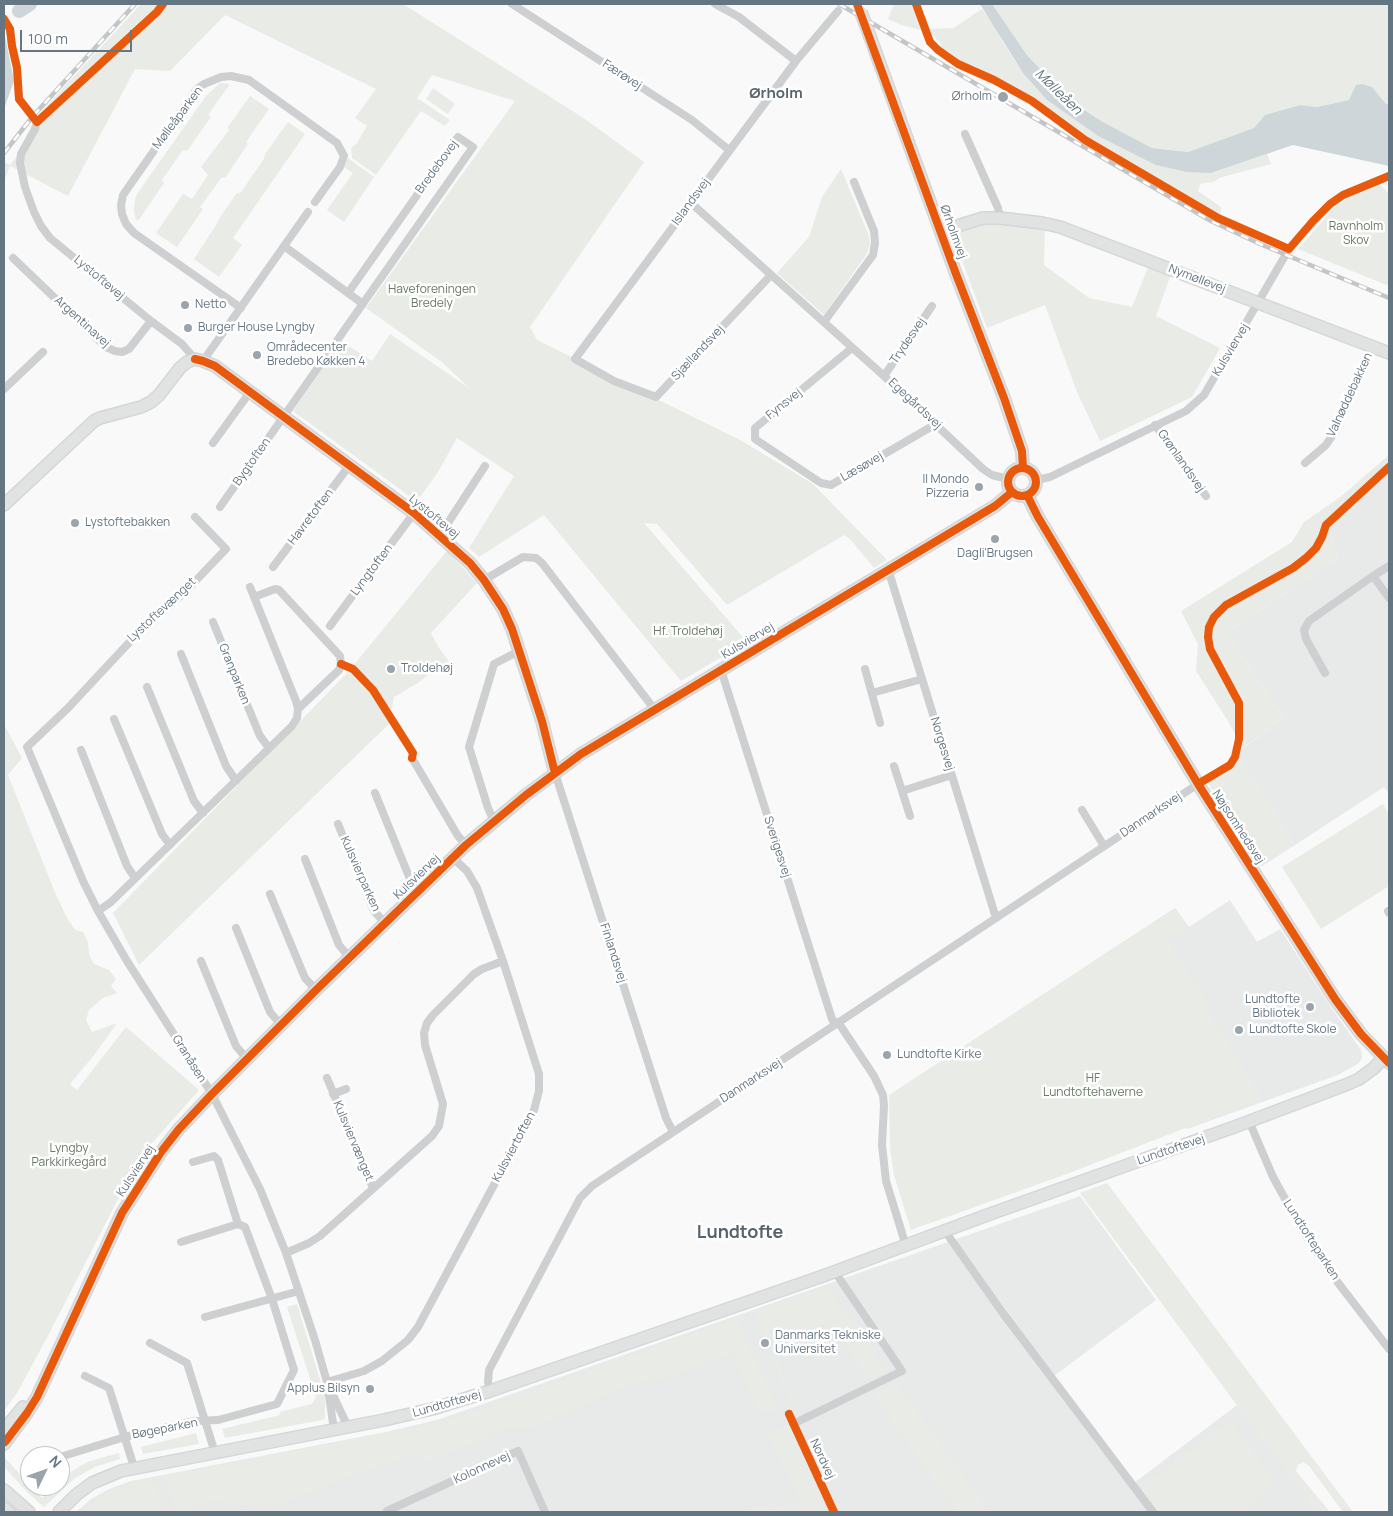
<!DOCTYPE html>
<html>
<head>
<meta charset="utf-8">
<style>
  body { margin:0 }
  #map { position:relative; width:1393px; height:1516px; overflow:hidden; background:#f9f9f9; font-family:Manrope,sans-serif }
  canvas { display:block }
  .frame { position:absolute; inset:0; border:5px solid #657683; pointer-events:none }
  .north { position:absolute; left:20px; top:1446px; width:50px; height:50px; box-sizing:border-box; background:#fff; border:1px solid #c1c8cd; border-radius:50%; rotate:48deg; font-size:14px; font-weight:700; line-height:20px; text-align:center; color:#657683 }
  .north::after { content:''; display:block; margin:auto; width:18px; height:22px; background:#99a4ac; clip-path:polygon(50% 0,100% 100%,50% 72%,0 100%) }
  .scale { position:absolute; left:20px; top:30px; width:112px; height:22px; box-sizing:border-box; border:2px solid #657683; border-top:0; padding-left:6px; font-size:15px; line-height:18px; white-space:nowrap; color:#657683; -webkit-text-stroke:4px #fff; paint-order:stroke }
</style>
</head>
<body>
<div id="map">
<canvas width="1393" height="1516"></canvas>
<div class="frame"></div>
<div class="north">N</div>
<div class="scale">100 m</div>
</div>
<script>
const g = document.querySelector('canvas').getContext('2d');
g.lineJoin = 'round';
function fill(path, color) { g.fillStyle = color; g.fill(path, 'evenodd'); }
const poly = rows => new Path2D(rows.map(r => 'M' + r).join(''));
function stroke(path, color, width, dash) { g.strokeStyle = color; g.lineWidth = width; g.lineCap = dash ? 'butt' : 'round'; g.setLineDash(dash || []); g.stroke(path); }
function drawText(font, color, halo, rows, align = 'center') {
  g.font = font + ' Manrope,sans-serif'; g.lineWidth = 5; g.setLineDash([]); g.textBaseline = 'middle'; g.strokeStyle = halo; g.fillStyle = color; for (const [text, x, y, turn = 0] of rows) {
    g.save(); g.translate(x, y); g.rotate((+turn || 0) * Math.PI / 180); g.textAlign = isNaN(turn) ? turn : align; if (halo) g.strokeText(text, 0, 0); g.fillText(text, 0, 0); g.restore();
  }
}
fill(poly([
  [1389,470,1389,794,1384,787,1295,845,1236,754,1283,717,1227,633,1338,558,1329,527],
  [1230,900,1257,942,1280,929,1333,1010,1361,1050,1362,1057,1359,1063,1338,1075,1187,1129,1092,962,1175,908,1189,927],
  [1080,1196,1156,1300,1054,1376,1134,1483,1237,1405,1319,1512,76,1512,91,1499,109,1489,131,1481,386,1432,437,1420]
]), '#e8e9e9');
fill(poly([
  [141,4,403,4,582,117,644,162,530,327,537,340,742,441,813,484,887,560,874,568,851,540,844,535,727,605,657,524,644,523,747,642,681,681,544,515,479,557,469,548,514,476,457,438,438,472,420,497,412,498,293,411,341,341,372,361,390,334,469,388,443,363,366,308,515,101,432,75,417,98,450,120,445,126,421,111,376,175,352,158,351,148,357,143,367,126,355,118,376,89,225,15,170,71,135,69,68,196,10,166,4,182,4,162,10,165,41,126,38,115],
  [894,4,912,4,921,30,901,25,888,19],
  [992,4,1389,4,1389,104,1386,104,1372,87,1349,100,1317,107,1299,105,1266,115,1254,128,1188,152,1152,148,1101,121,1072,99,1027,55],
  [982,9,994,25,1004,44,1023,73,1047,100,1098,136,1122,148,1211,173,1267,154,1271,164,1219,178,1214,182,1203,183,1200,185,1198,191,1221,207,1220,218,1095,144,1040,105,1002,83,963,64,948,51,942,50,939,48,941,44,927,29,950,28,952,29],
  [220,83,230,84,208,115,211,117,187,151,183,150,162,180,164,183,138,221,135,218,134,210,135,199,137,194,206,96],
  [433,88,455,104,448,114,426,99],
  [250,96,269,109,246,142,248,144,225,178,222,177,200,207,203,209,177,247,156,233,183,194,192,199,208,175,201,167,229,130,228,127],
  [288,122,305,134,233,238,242,245,219,277,194,259,218,222,218,220,236,194,241,192,264,159,265,154],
  [348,158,374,177,344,222,327,210,353,173,344,167],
  [841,169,869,236,870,245,866,255,824,315,777,273,809,237,822,197],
  [1380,184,1389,194,1389,286,1298,249,1334,208,1346,199],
  [982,224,998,224,1045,228,1044,265,1089,298,1132,307,1149,265,1171,274,1156,316,1220,348,1192,397,1100,441,1077,392,1045,305,987,328,953,236,955,232],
  [1389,455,1389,470,1329,527,1338,558,1227,633,1283,717,1243,748,1228,721,1196,671,1198,644,1181,611,1292,542,1304,522,1339,498],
  [447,551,477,583,431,633,439,648,448,660,446,665,429,674,418,683,394,697,389,724,139,965,113,913,349,671],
  [4,724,22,758,8,775,56,895,67,918,75,930,83,932,88,942,89,954,94,964,109,970,116,979,111,986,117,993,103,998,89,1010,86,1020,92,1032,117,1023,95,1054,70,1084,77,1090,126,1027,199,1090,139,1158,50,1332,17,1393,4,1411],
  [1236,754,1295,845,1261,867,1207,781],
  [1383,804,1389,815,1389,886,1321,929,1282,867],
  [1175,908,1189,928,1169,941,1210,1006,1207,1009,1263,1098,1072,1172,911,1230,894,1175,890,1149,889,1095],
  [1107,1183,1353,1512,1343,1512,1309,1466,1303,1462,1298,1465,1296,1471,1330,1512,1316,1512,1080,1193],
  [823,1288,830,1291,886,1370,869,1379,828,1322,771,1343,795,1402,791,1406,755,1312],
  [297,1304,325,1396,325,1419,322,1420,225,1438,222,1429,280,1415,279,1412,312,1404,316,1397,287,1307],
  [737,1318,778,1410,759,1413,732,1354,660,1381,651,1378,621,1389,530,1429,509,1427,427,1463,417,1455,364,1471,273,1507,210,1501,185,1512,179,1512,162,1477,450,1420],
  [896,1383,991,1512,959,1512,932,1477,872,1394],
  [1230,1420,1277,1484,1239,1512,1155,1512,1138,1489],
  [788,1424,826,1512,805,1512,768,1435],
  [196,1433,199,1444,143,1454,141,1447],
  [119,1453,120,1459,95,1467,75,1478,44,1507,27,1492,4,1467,4,1457,42,1498,55,1486,60,1486,60,1481,67,1474,87,1462],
  [150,1479,163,1503,160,1508,162,1512,83,1512,97,1499,117,1488],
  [796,1498,803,1512,744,1512,761,1504,775,1508]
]), '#e8ebe6');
fill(poly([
  [980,4,992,4,1027,55,1050,79,1085,110,1101,121,1152,148,1188,152,1254,128,1265,115,1300,105,1317,107,1349,100,1356,85,1362,84,1372,87,1386,104,1389,104,1389,166,1293,145,1211,173,1187,172,1156,165,1098,136,1047,100,1023,73],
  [4,31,14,81,4,109]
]), '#ced6d9');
stroke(poly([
  [19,11,30,4]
]), '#ced6d9', 14);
const secondary = poly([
  [865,23,956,274,1004,398,1022,451,1023,468],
  [941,231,983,218,1000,218,1042,223,1060,227,1389,353],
  '1008 482a14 14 0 1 1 28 0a14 14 0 1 1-28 0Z',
  [1027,495,1038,517,1198,784,1335,999,1361,1034,1389,1063],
  [4,505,94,421,100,418,141,407,151,402,159,395,180,368,187,362,195,359,203,361,215,366,414,513,470,563,484,580,503,609,512,629,542,721,555,773],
  [4,1430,23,1407],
  [4,1444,27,1413,37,1397,122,1213,161,1152,179,1129,212,1094,316,990,466,845,526,795,581,754,995,506,1012,492],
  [4,1490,29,1512],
  [4,1508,9,1512],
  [59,1512,76,1495,92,1483,121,1471,384,1420,432,1409,490,1391,823,1276,990,1214,1237,1126,1348,1084,1359,1079,1374,1068,1383,1058]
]);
stroke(secondary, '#d5d6d7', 14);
stroke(poly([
  [512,4,692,120,729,150],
  [715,4,739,17,796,61],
  [4,19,10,29,12,46,17,68,19,99,37,122,35,129,21,154,20,163,25,187,34,212,41,226,50,238,151,321,182,344,195,359],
  [965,134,998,208,1000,218],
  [691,203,884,376,983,469,992,475,1008,479],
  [284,246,363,304],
  [13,258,106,347,115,351,122,352,129,349,151,321],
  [771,275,656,397,614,381,575,359,796,61,838,11],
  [241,308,134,233,126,224,122,214,121,205,123,195,197,89,204,84,221,77,231,76,249,80,337,143,344,156,340,167,315,202],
  [824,322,873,255,875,243,874,231,854,182],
  [852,348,755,428,755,439,821,483,831,485,936,424],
  [203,361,308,212],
  [884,376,932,306],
  [4,389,43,352],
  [1155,425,1206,496],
  [213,443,250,392],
  [1305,463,1326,445,1334,433,1373,347],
  [1036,480,1050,477,1186,411,1204,395,1289,249,1301,235,1330,204,1343,195,1389,176],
  [220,507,473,147,458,137,348,293],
  [195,517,226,549,184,593,158,615,152,618,68,708,27,747,83,881,98,911,127,961,212,1094,260,1189,286,1253,315,1340,327,1382,334,1430],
  [440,535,485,466],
  [1389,566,1373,576,1389,598],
  [273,567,349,466],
  [888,569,996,918],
  [484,580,523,557,536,558,542,563,655,710],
  [254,597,275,589,279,590,340,656,341,664,339,670,298,709],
  [213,622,260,736,269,748],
  [330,626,414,513],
  [181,654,226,766,236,781],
  [865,669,880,723],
  [721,670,832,1019,835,1024],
  [1325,673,1306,639,1304,630,1309,621,1373,576],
  [147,687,194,801,203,813],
  [872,693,922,679],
  [114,719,162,834,170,845],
  [81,750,127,866,135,878],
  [412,758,458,836,466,845],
  [894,766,910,816],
  [555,773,666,1118,673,1132],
  [902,791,952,775],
  [375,793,410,879,419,890],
  [1082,810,1104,846],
  [494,821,488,808,469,747,494,664,519,651],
  [338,824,374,911,385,923],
  [305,859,339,945,350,958],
  [270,894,305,978,316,990],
  [98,911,111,902,292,726,297,718,298,709,296,701,250,587],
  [1388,911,1389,913],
  [236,928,270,1012,281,1025],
  [201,961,236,1046,247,1059],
  [838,1022,874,1076,883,1095,884,1106,882,1145,886,1181,906,1246],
  [327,1078,373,1188],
  [333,1094,346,1089],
  [1249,1121,1273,1177,1300,1226,1329,1271,1389,1349],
  [945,1231,1002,1312,1153,1512],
  [181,1242,238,1224],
  [286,1253,309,1243,320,1236,432,1136,439,1126,443,1104,425,1045,424,1033,427,1023,433,1015,474,974,482,969,503,961],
  [205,1317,299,1291],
  [150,1343,187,1363,215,1453],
  [85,1376,109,1388,134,1467],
  [327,1382,364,1371,382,1361,408,1340,418,1327,534,1110,539,1091,539,1074,503,961,477,888,467,871,453,858],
  [331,1391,348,1427],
  [490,1391,488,1382,489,1370,580,1198,592,1186,1198,784],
  [789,1414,834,1512],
  [793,1424,902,1371,835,1272],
  [60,1457,125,1437,194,1421,218,1420,277,1404,294,1370,272,1299,245,1227,238,1224,218,1160,214,1156,193,1162],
  [388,1512,387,1511,518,1451,545,1512]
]), '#cecfd0', 8);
stroke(secondary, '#e1e2e2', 11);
const rail = poly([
  [839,4,1211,221,1260,244,1389,298],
  [4,153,33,116,135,4]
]);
stroke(rail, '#c3c5c6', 4.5);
stroke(rail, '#fff', 2.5, [8]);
const secondaryBridge = poly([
  [861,12,865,23]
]);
stroke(secondaryBridge, '#d5d6d7', 14, []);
stroke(secondaryBridge, '#e1e2e2', 11);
stroke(poly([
  [857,4,956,274,1004,398,1022,451,1023,468],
  [916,4,930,42,938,50,958,64,994,80,1032,101,1085,140,1218,218,1289,249,1313,221,1330,204,1343,195,1389,176],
  [4,19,10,29,12,46,17,68,19,99,37,122,157,12,163,4],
  [195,359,203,361,215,366,284,417,414,513,470,563,484,580,503,609,512,629,542,721,555,773],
  '1008 482a14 14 0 1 1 28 0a14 14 0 1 1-28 0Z',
  [1027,495,1038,517,1198,784,1335,999,1361,1034,1389,1063],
  [341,664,353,669,373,690,413,753,412,758],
  [1198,784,1230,765,1235,757,1239,739,1239,703,1210,649,1208,637,1209,627,1214,617,1226,605,1293,568,1306,558,1316,548,1322,537,1326,525,1389,467],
  [789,1414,834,1512],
  [5,1442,27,1413,37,1397,122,1213,161,1152,179,1129,212,1094,316,990,466,845,526,795,581,754,995,506,1012,492]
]), '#e8590c', 8);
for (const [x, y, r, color] of [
  [1003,97,6,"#99a4ac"],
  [185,305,5,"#99a4ac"],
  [188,328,5,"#99a4ac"],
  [257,355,5,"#99a4ac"],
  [979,487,5,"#99a4ac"],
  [75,523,5,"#99a4ac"],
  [995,539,5,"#99a4ac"],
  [391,669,5,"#99a4ac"],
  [1310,1007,5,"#99a4ac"],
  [1239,1030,5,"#99a4ac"],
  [887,1055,5,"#99a4ac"],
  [765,1343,5,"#99a4ac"],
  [370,1389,5,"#99a4ac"]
]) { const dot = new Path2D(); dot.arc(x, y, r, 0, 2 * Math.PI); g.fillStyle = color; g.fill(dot); stroke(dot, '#fff', 2); }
drawText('12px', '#657683', '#fff', [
  ["Færøvej",622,75,33],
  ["Mølleåparken",178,118,-53],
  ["Bredebovej",437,167,-54],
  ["Islandsvej",691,202,-54],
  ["Ørholmvej",953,232,70],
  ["Lystoftevej",99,278,40],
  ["Nymøllevej",1197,279,21],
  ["Argentinavej",82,322,42],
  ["Trydesvej",908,341,-56],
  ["Kulsviervej",1231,350,-59],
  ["Sjællandsvej",698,353,-47],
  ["Valnøddebakken",1350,395,-65],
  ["Fynsvej",784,404,-39],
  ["Egegårdsvej",915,404,43],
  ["Grønlandsvej",1181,461,55],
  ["Bygtoften",252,462,-55],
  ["Læsøvej",862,467,-30],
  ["Havretoften",311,517,-53],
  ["Lystoftevej",434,517,40],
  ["Lyngtoften",372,570,-53],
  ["Lystoftevænget",162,610,-43],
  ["Kulsviervej",748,641,-31],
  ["Granparken",234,674,68],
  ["Norgesvej",942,744,73],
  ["Danmarksvej",1151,815,-34],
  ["Nøjsomhedsvej",1238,827,57],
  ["Sverigesvej",777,847,72],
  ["Kulsvierparken",360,874,66],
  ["Kulsviervej",417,877,-44],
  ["Finlandsvej",613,953,72],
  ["Granåsen",189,1059,58],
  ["Danmarksvej",751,1081,-33],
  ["Kulsviervænget",353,1141,67],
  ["Kulsviertoften",514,1147,-62],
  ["Lundtoftevej",1171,1150,-19],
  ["Kulsviervej",136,1171,-57],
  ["Lundtofteparken",1311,1240,57],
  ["Lundtoftevej",447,1404,-16],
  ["Bøgeparken",165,1429,-11],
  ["Nordvej",822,1459,65],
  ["Kolonnevej",482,1468,-25]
]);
drawText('12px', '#657683', '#fff', [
  ["Ørholm",992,97,"right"],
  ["Netto",195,305],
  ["Burger House Lyngby",198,328],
  ["Områdecenter",267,348],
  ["Bredebo Køkken 4",267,362],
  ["Il Mondo",969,480,"right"],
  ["Pizzeria",969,494,"right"],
  ["Lystoftebakken",85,523],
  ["Dagli'Brugsen",995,554,"center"],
  ["Troldehøj",401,669],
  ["Lundtofte",1300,1000,"right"],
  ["Bibliotek",1300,1014,"right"],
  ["Lundtofte Skole",1249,1030],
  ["Lundtofte Kirke",897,1055],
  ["Danmarks Tekniske",775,1336],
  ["Universitet",775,1350],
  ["Applus Bilsyn",360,1389,"right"]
], 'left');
drawText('12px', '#687a64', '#fff', [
  ["Ravnholm",1356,227],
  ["Skov",1356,241],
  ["Haveforeningen",432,290],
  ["Bredely",432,304],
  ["Hf. Troldehøj",688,632],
  ["HF",1093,1079],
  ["Lundtoftehaverne",1093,1093],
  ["Lyngby",69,1149],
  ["Parkkirkegård",69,1163]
]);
drawText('italic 14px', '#60757c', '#fff', [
  ["Mølleåen",1058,92,44]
]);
drawText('bold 15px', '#57646e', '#fff', [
  ["Ørholm",776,94]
]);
drawText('bold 18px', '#57646e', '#fff', [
  ["Lundtofte",740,1233]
]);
</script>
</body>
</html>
